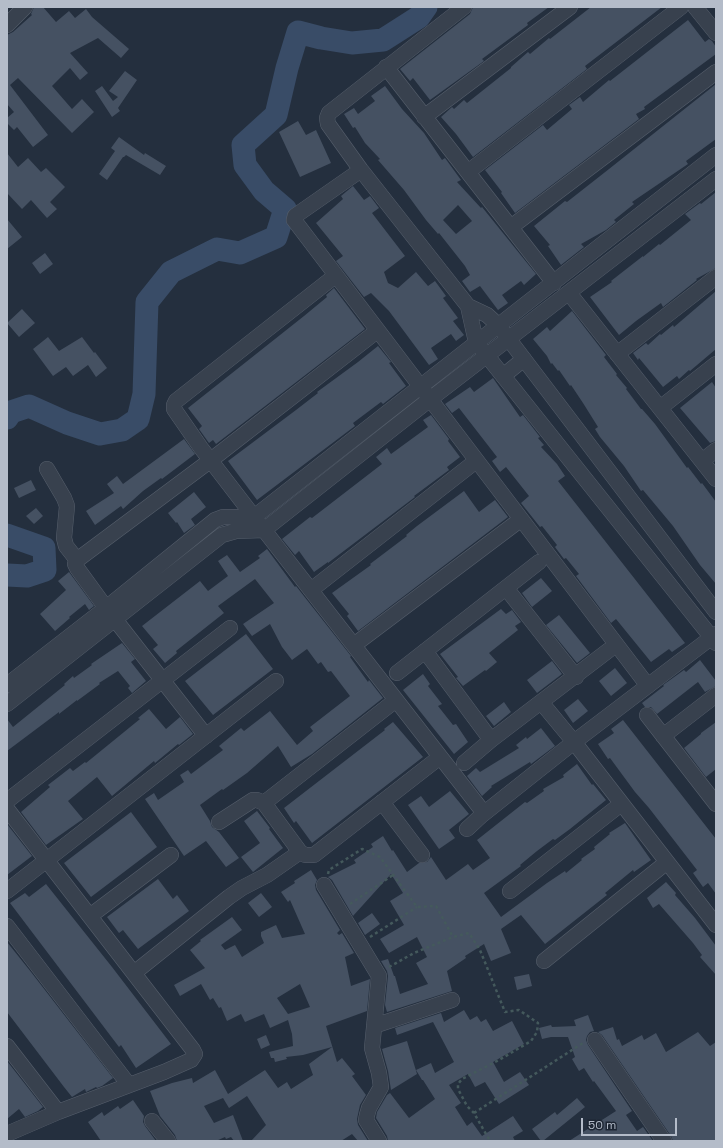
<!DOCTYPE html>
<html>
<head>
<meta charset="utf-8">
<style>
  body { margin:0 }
  #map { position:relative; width:723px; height:1148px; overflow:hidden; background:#242f3e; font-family:"Space Grotesk",sans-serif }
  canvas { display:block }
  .frame { position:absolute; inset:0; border:8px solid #b4bcc9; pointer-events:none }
  .scale { position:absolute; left:581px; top:1118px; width:96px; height:18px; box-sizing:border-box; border:2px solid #b4bcc9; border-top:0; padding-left:5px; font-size:12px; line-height:14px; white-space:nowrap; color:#b4bcc9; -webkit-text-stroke:3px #1d2633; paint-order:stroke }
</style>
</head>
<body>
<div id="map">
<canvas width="723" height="1148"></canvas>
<div class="frame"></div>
<div class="scale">50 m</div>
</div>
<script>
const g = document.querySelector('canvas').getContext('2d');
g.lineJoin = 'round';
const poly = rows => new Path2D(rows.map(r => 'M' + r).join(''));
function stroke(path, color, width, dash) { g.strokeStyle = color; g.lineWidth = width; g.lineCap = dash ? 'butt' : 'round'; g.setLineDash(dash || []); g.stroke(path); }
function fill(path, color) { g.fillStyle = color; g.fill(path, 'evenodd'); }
stroke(poly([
  [7,418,11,412,29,406,67,423,100,434,122,430,138,419,144,394,147,302,171,272,217,249,240,253,276,237,285,209,264,191,245,165,243,145,276,115,287,68,298,32,321,38,352,43,383,40,419,17,426,7],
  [7,535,44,548,45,570,27,576,7,575]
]), '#394c67', 23);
fill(poly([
  [34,7,43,7,56,22,69,11,75,18,86,9,92,17,129,49,121,58,98,38,70,53,88,73,80,80,70,68,52,86,72,109,82,99,94,112,72,133,18,78,10,85,48,135,33,147,17,127,14,130,7,123,7,118,14,112,7,104,7,35,13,32,32,15,31,14],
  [473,7,549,7,527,23,528,25,482,59,484,61,430,100,413,78,410,81,400,69,470,14],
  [591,7,662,7,585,66,587,69,473,157,456,134,441,117,452,107,454,109,464,100,467,103,511,68,511,67,528,52,530,54,549,38,550,39],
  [688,20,705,42,709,39,712,41,716,47,716,54,644,107,645,109,636,114,639,119,515,213,501,193,502,192,485,170,543,125,547,130,572,109,569,105,580,97,583,102,609,80,610,81],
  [125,71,137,80,118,108,120,111,112,117,95,91,102,86,113,101,118,97,109,91],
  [716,84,716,139,686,161,688,164,632,202,634,204,614,220,616,222,606,230,581,244,584,247,561,265,548,246,550,245,534,226,565,201,567,202,609,169],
  [385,86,402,109,424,133,442,160,445,158,461,180,457,182,481,208,482,207,536,274,524,285,521,281,502,295,508,303,498,310,480,286,470,292,462,281,470,275,465,266,439,233,438,234,426,220,404,190,378,160,380,159,365,143,355,127,353,128,344,114,354,108,358,114,375,101,371,96],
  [458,205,472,221,456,234,443,220],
  [298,121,306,135,316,130,331,163,300,177,279,132],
  [119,137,144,155,145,153,166,166,160,175,126,155,124,157,123,157,107,180,99,174,115,151,111,148],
  [7,153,18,167,28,158,41,172,46,168,65,187,50,202,57,209,47,218,31,200,22,209,7,193],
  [353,186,364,200,370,196,379,208,372,213,405,256,384,272,388,283,398,288,416,272,428,286,435,281,446,296,443,298,458,318,453,321,464,335,456,341,451,334,431,348,438,359,429,365,389,311,371,293,364,297,336,261,343,256,316,223,343,199,341,196],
  [716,192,716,268,696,279,697,280,663,307,661,303,636,321,619,335,590,297,612,282,611,281,643,256,643,257,659,244,660,245,691,220,685,214,700,203,701,204],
  [7,219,22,237,7,249],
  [45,253,53,264,40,274,32,263],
  [334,288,365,329,216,444,213,440,209,443,199,429,202,426,188,408,304,316,327,297,326,295],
  [716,291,716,349,690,371,689,370,679,379,677,376,663,387,639,358,638,360,633,353,646,343,648,345,660,334,661,335,673,325,674,327],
  [22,309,35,323,19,337,7,323],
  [572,311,606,355,604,357,617,374,616,375,627,388,626,389,641,409,642,409,655,424,687,468,688,467,701,484,702,483,716,502,716,584,700,565,673,526,643,490,641,491,624,466,600,437,595,429,598,427,583,403,571,385,570,386,559,370,558,371,552,363,551,364,547,356,533,339,547,327,550,331],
  [48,337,59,351,82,337,94,353,95,352,107,368,96,377,88,365,73,376,66,367,53,376,33,349],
  [378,346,391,362,389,363,406,386,383,404,381,402,353,423,355,426,257,500,228,461,296,410,318,393,317,392,358,362],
  [493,378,520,417,523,415,540,437,538,438,544,445,541,447,557,464,565,476,558,481,685,643,672,652,669,649,651,662,616,619,611,623,576,576,579,574,566,558,564,559,555,547,557,545,542,526,540,527,521,503,529,496,506,467,500,472,492,461,497,457,459,408,452,413,445,404,470,387,474,392],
  [712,382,716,388,716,441,710,443,680,408],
  [431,415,449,439,448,441,460,457,447,467,449,470,414,496,415,497,328,563,328,562,314,572,299,551,295,555,282,539,310,517,312,518,382,464,376,457,387,448,391,454,428,427,423,420],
  [184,439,195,454,162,479,161,478,143,491,123,509,121,506,95,525,86,511,114,493,107,484,117,476,123,484],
  [31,480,36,490,19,498,14,488],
  [464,491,479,512,495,500,508,517,358,631,347,616,349,614,332,593,371,565,370,564,407,536,406,535,417,526],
  [194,492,206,507,191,519,195,525,184,533,177,522,176,523,168,513],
  [36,508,43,516,34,524,26,516],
  [267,549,295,587,296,586,351,656,350,657,368,682,369,680,383,698,312,754,291,767,278,746,247,773,223,790,222,789,200,805,210,821,212,827,219,832,239,858,226,867,206,841,184,856,145,799,154,793,158,800,184,782,180,775,188,770,191,774,223,750,219,746,241,728,244,731,270,711,297,745,313,731,310,727,350,696,331,671,328,672,321,662,318,664,307,649,292,660,282,647,270,624,252,636,243,624,274,603,255,579,218,606,224,613,176,651,177,653,165,663,153,649,158,645,142,626,200,581,208,591,228,576,218,561,227,555,240,572,260,558,258,556],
  [69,572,94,606,89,610,85,604,69,617,70,618,55,631,40,614,66,590,58,581],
  [541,578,552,591,532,607,522,593],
  [501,609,506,614,512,610,521,622,515,626,518,630,489,653,497,662,486,671,485,670,463,686,456,678,458,677,440,654],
  [559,615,590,653,577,663,546,625],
  [246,634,273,669,213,715,185,681],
  [122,643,135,659,131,662,146,681,132,693,128,688,130,686,118,671,99,683,100,684,77,701,77,700,59,714,59,712,7,751,7,719,13,727,34,710,65,685,64,684,73,676,74,678,92,665,91,664],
  [700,660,716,681,716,686,705,692,698,682,657,714,651,707,645,707,642,703,664,686,663,685,684,670,686,672],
  [552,661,562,674,537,693,527,680],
  [615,668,627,683,611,696,599,681],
  [423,674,430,684,428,686,442,704,438,706,453,725,456,724,468,742,454,754,403,690],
  [578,699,588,711,573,723,564,710],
  [504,702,511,712,494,726,486,716],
  [149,709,166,729,180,717,193,734,179,745,178,744,155,763,154,761,112,796,97,777,68,801,83,819,46,845,21,812,50,787,48,785,61,775,70,768,73,771,85,762,86,763,140,719,138,718],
  [623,720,716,839,716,894,708,883,703,887,693,873,697,870,649,808,635,792,610,758,608,759,598,744,614,733,611,729],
  [393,722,423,757,312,843,296,821,294,823,284,808,385,730,384,729],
  [716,722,716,769,706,777,684,748,701,734,701,733],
  [541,728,555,746,531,764,530,762,491,786,492,787,482,796,467,776,476,768,480,772,519,748,516,745,526,737,527,739],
  [577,764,592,785,593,784,606,800,570,829,555,840,553,839,537,851,520,865,521,866,484,893,501,917,547,883,565,871,566,873,582,860,581,859,595,849,594,847,610,834,609,833,625,823,651,860,634,872,633,870,605,893,607,895,545,944,521,915,501,929,511,953,491,961,484,944,465,956,466,958,447,971,452,991,387,1012,385,1005,388,976,387,971,381,961,388,959,394,976,395,976,400,994,428,984,416,963,427,957,417,937,389,953,380,939,404,925,390,901,403,893,391,874,353,916,332,880,328,877,356,863,354,860,373,847,371,844,383,836,392,851,393,850,407,872,419,863,427,862,431,857,446,880,468,864,473,870,490,858,477,840,525,802,527,803,544,791,543,789,564,777,563,775],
  [450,791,469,814,449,830,455,838,439,849,408,805,421,796,429,807],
  [257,811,270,828,269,829,283,848,253,872,241,857,260,843,244,821],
  [131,812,157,847,91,897,64,863],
  [7,824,32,856,7,875],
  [311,870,317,880,315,885,316,890,340,930,337,933,339,935,342,933,354,953,345,957,351,986,370,979,367,1011,326,1026,337,1062,342,1058,355,1074,352,1076,366,1095,360,1105,357,1119,358,1125,368,1141,358,1141,352,1134,341,1141,251,1141,266,1125,247,1096,229,1108,223,1098,204,1106,214,1123,233,1115,243,1141,234,1141,231,1137,226,1139,225,1137,216,1141,177,1141,175,1135,160,1116,150,1091,172,1083,192,1078,193,1083,215,1070,228,1094,265,1070,278,1088,287,1082,291,1089,313,1075,309,1064,332,1047,303,1055,286,1057,287,1059,275,1062,274,1058,271,1058,269,1052,293,1046,292,1034,288,1020,270,1028,264,1014,245,1022,241,1014,227,1021,221,1007,219,1008,213,998,210,1000,201,984,180,996,174,985,205,968,190,950,201,941,200,940,232,917,242,930,221,945,225,950,235,945,242,957,264,943,261,936,261,932,276,925,282,938,305,934,290,900,288,902,281,892,295,883,294,881],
  [300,984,310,1007,288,1014,277,998],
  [158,879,173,899,177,895,189,911,138,949,123,930,119,933,107,917],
  [666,882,676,893,675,895,695,918,716,946,716,975,700,957,702,955,693,943,659,904,653,908,647,898],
  [46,884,112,967,171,1044,136,1068,121,1045,119,1047,10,903,25,893,29,897],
  [261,893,272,907,259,917,248,903],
  [372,913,380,924,365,935,358,923],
  [7,942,31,972,113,1078,102,1086,97,1088,96,1087,86,1092,85,1089,72,1097,64,1087,7,1012],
  [529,974,532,986,517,990,514,977],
  [464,1010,470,1020,477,1016,481,1022,486,1019,493,1031,512,1021,524,1044,493,1062,504,1082,520,1072,529,1085,499,1104,485,1082,475,1087,468,1074,449,1085,461,1103,455,1107,467,1126,472,1122,482,1136,513,1116,523,1131,513,1137,515,1141,388,1141,387,1136,376,1118,377,1112,387,1095,390,1093,409,1118,435,1099,423,1080,422,1080,416,1070,431,1063,435,1073,454,1062,433,1022,397,1035,395,1028,441,1013,444,1022],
  [588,1015,594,1031,590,1032,587,1036,586,1040,588,1045,632,1111,626,1115,637,1131,643,1127,653,1141,569,1141,616,1111,594,1081,593,1082,584,1068,579,1071,572,1059,575,1057,568,1037,551,1037,542,1039,539,1028,551,1025,552,1027,576,1026,574,1020],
  [613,1027,617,1040,619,1039,622,1046,642,1035,644,1040,656,1033,666,1052,698,1032,710,1046,716,1042,716,1141,673,1141,671,1136,602,1035,598,1032],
  [266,1035,270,1045,261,1049,257,1039],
  [407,1041,417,1074,391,1090,388,1071,382,1049],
  [7,1061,43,1107,38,1111,25,1117,19,1109,7,1119],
  [577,1098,585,1107,543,1141,541,1141,532,1129,555,1112,557,1115],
  [133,1100,144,1116,143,1122,145,1126,156,1141,101,1141,88,1122,102,1112,104,1116,118,1106,120,1109]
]), '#455162');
const minor = poly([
  [464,7,329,113,327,118,328,124,361,170,468,306,476,342,716,643],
  [695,7,716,33],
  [7,25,25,7],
  [386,67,554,283],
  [424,117,570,7],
  [361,170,295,216,294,220,648,686],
  [468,172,681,7],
  [511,227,716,72],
  [335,276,176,401,174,405,174,409,201,448,264,530,484,813],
  [569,293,716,479],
  [468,306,487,315,498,325,716,612],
  [617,354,716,277],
  [503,376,524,359],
  [660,408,716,364],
  [702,461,716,450],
  [47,469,64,498,67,506,64,538,66,546,77,560],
  [506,588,576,677],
  [311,590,476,461],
  [354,645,520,520],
  [425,651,491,740],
  [397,673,539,562],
  [7,685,106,608,215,520,223,517,254,517,716,155],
  [541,702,574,742,716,925],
  [7,704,222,535,236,531,264,530,429,400,716,179],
  [647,715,716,804],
  [206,736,106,608,77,568,75,564,77,560,211,460,377,331],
  [663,736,716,695],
  [464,763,491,740,609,650],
  [7,801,230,628],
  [382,802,422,855],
  [264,803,300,852,305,855,314,855,440,757],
  [7,809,193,1050,195,1054,191,1060,164,1072,58,1112,7,1134],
  [219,822,253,800,257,800,264,803,396,700],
  [467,829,482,815,574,742,716,634],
  [324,885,379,976,372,1048,379,1073,381,1087,369,1108,367,1115,366,1120,379,1141],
  [7,891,276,681],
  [510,891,621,804],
  [90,916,171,855],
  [7,926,129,1085],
  [544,961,667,862],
  [134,973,229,897,242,888,267,875,300,852],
  [374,1026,452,1000],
  [595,1040,664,1141],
  [7,1046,58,1112],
  [152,1121,168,1141]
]);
stroke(minor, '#565f6c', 16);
stroke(poly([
  [328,874,329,870,362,849,380,857,417,907,436,906,453,937],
  [350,904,393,875],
  [370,937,417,907],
  [389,967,414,953,453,937,469,933,480,950,505,1012,519,1010,538,1023,537,1032,531,1041,499,1060,462,1079,458,1084,458,1089,467,1106,474,1113,490,1141],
  [474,1113,583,1043]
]), '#44595c', 2.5, [3, 3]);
stroke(minor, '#38414e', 15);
</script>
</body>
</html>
